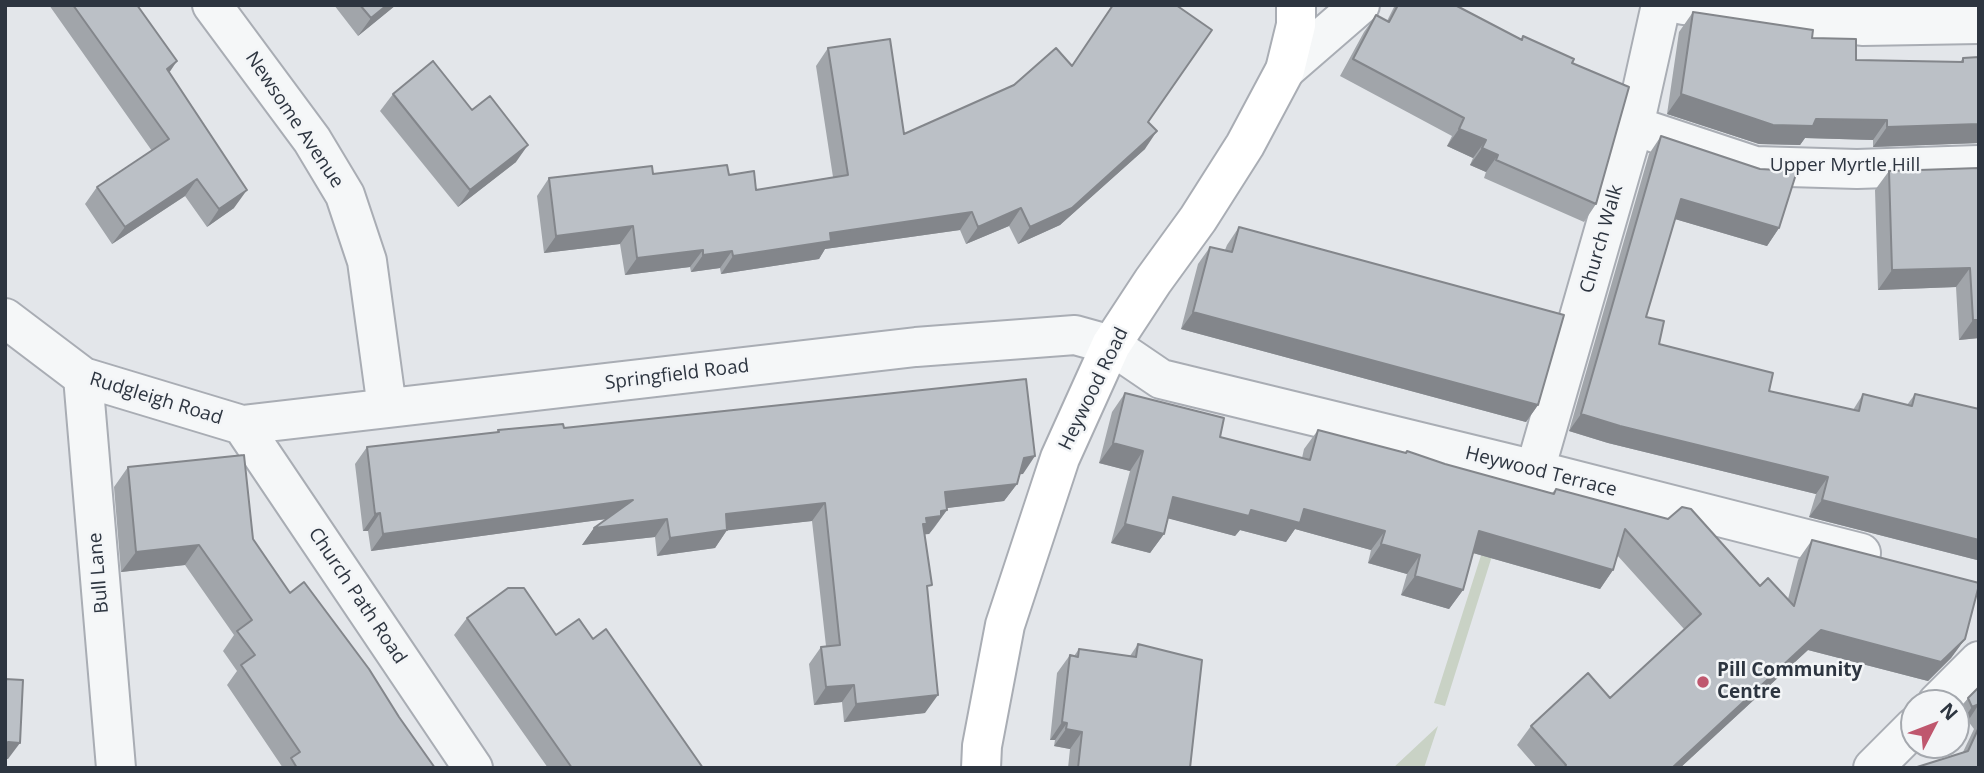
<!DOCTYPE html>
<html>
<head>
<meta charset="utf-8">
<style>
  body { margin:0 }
  #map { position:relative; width:1984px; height:773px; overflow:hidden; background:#e3e6ea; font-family:"Open Sans",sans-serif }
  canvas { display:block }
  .frame { position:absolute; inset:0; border:7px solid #2d3540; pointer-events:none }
  .north { position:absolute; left:1900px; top:689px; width:70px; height:70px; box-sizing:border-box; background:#f3f5f7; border:2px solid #a4a8ae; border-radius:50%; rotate:48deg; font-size:19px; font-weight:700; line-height:28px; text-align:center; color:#2d3540 }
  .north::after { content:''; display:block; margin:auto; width:24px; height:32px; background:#bf576e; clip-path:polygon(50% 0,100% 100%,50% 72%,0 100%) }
</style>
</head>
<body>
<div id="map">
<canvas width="1984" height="773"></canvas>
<div class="frame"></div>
<div class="north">N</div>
</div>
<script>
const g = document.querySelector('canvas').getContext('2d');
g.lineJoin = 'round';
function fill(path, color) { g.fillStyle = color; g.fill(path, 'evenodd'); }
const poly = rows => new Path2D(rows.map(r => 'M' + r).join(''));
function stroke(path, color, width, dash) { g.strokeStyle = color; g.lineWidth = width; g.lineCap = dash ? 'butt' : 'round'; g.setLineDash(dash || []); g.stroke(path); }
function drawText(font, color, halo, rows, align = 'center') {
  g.font = font + ' "Open Sans",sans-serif'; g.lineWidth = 5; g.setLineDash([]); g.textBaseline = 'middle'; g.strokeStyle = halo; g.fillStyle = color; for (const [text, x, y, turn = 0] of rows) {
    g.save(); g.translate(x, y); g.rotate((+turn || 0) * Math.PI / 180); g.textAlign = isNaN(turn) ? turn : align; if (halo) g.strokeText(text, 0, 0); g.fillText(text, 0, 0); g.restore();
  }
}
fill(poly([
  [1498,502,1508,505,1445,706,1434,703],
  [1438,726,1424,768,1393,768]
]), '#c9d2c5');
const street = poly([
  [212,5,312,140,345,195,367,261,387,408],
  [1683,5,1862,26,1979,24],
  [1285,70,1360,5],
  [1634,126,1755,166,1857,169,1979,165],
  [5,318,83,377,242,425,916,347,1075,335,1111,345,1161,379,1535,470,1861,553],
  [83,377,116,768],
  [242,425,473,768],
  [1535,470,1634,126,1661,5],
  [1937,703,1979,661],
  [1873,768,1914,727]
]);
const secondary = poly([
  [981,768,982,746,1005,625,1060,458,1111,345,1153,281,1198,219,1245,145,1285,70,1296,25,1296,5]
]);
stroke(street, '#a9adb4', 42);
stroke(secondary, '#a9adb4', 42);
stroke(street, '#f5f7f8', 38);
stroke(secondary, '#fff', 38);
fill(poly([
  [49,5,137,5,234,208,207,227,185,196,112,244,85,204,97,187,152,151],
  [334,5,396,5,358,36],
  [1395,5,1455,5,1521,40,1523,36,1572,63,1596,204,1584,222,1484,178,1486,172,1470,165,1473,158,1447,146,1452,136,1340,76,1364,32,1376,15,1387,21],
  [1693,12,1812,38,1856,60,1960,62,1963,58,1979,57,1979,143,1873,147,1873,140,1805,138,1800,145,1759,144,1667,114,1679,32],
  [828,48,904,134,1071,66,1148,122,1145,149,1060,225,1018,244,1009,226,966,244,960,230,825,249,819,259,721,274,720,268,691,272,690,267,625,275,620,244,544,253,537,196,549,178,653,174,729,175,756,190,833,177,816,66],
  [393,94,472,110,516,162,458,207,380,111],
  [1661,136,1779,228,1767,246,1675,219,1646,317,1659,344,1769,391,1853,410,1863,394,1907,405,1915,394,1977,560,1809,517,1816,494,1608,443,1569,431,1649,154],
  [1979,168,1979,338,1959,340,1956,287,1878,290,1875,190,1889,171],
  [1239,227,1538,405,1526,422,1181,329,1198,264,1210,247,1225,250,1227,245],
  [1125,393,1220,437,1302,458,1304,449,1318,430,1552,493,1556,489,1788,599,1798,560,1812,540,1965,639,1951,658,1928,681,1808,650,1680,768,1537,768,1517,745,1531,726,1610,698,1684,629,1617,555,1613,570,1600,589,1473,553,1463,590,1449,609,1401,595,1407,574,1368,563,1371,550,1295,529,1286,542,1240,530,1235,536,1168,518,1164,534,1150,553,1111,543,1130,471,1099,463,1112,412],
  [564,428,1023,474,1019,474,1017,484,1004,501,946,508,947,510,934,528,929,534,924,534,927,591,925,713,844,722,842,702,814,705,809,664,821,647,826,646,812,521,727,530,715,548,657,556,655,537,582,545,594,528,606,519,371,551,368,531,363,531,355,464,367,447,497,433,498,430],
  [128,467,253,539,290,593,399,717,435,768,283,768,227,685,237,671,223,651,234,635,185,565,121,572,114,487],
  [467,618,556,635,593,639,703,768,548,768,454,635],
  [1138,644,1190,768,1068,768,1070,749,1054,746,1055,740,1050,740,1057,673,1070,655,1074,656,1079,649,1130,656],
  [1979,687,1979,768,1963,752,1974,729,1968,721,1960,724,1956,715,1968,698]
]), '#a1a5aa');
fill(poly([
  [387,5,396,5,358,36,371,18],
  [177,61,165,79,167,69],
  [1681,94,1816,119,1887,120,1873,140,1805,138,1800,145,1759,144,1667,114],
  [1979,124,1979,143,1873,147,1887,127],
  [1459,129,1486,140,1473,158,1447,146],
  [1157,131,1145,149,1060,225,1018,244,1030,227],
  [528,145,516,162,458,207,470,190],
  [1482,148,1498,155,1486,172,1470,165],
  [197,179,185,196,112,244,125,227],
  [247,190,234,208,207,227,219,209],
  [1681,199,1779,228,1767,246,1668,217],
  [1021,208,1009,226,966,244,978,227],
  [972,212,960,230,825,249,819,259,721,274,733,256,830,233],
  [633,226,620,244,544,253,556,236],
  [703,250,690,267,625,275,637,258],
  [732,251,720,268,691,272,703,255],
  [1970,268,1956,287,1878,290,1892,270],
  [1193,312,1538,405,1526,422,1181,329],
  [1973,320,1979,320,1979,338,1959,340],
  [1581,414,1828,477,1816,494,1608,443,1569,431],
  [1113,443,1143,451,1130,471,1099,463],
  [1035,456,1023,474,1012,475,1024,458],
  [1017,484,1004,501,932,510,945,492],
  [1173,497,1251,510,1304,509,1385,531,1371,550,1295,529,1286,542,1240,530,1235,536,1159,516],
  [633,500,621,517,371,551,383,534],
  [1822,500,1979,540,1979,557,1977,560,1809,517],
  [825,503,812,521,713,532,726,514],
  [947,510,929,534,919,535,926,518,941,511],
  [380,513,368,531,363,531,375,514],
  [667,519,655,537,582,545,594,528],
  [1125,524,1164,534,1150,553,1111,543],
  [727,530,715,548,657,556,670,538],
  [1479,531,1613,570,1600,589,1466,551],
  [1381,544,1420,555,1407,574,1368,563],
  [199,545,185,565,121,572,136,552],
  [1415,576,1463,590,1449,609,1401,595],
  [1821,630,1965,639,1951,658,1928,681,1808,650,1680,768,1672,768],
  [854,685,842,702,814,705,826,687],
  [938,695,925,713,844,722,856,704],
  [1979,704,1968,721,1960,724,1972,707],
  [1062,722,1067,723,1055,740,1050,740],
  [1066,729,1082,732,1070,749,1054,746],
  [8,742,20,743,8,759,5,759,5,744]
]), '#83868b');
const building = poly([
  [73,5,137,5,177,61,167,69,247,190,219,209,197,179,125,227,97,187,169,139,73,5],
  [360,5,387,5,371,18,360,5],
  [1113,5,1176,5,1212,30,1148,122,1157,131,1072,208,1030,227,1021,208,978,227,972,212,830,233,831,241,733,256,732,251,703,255,703,250,637,258,633,226,556,236,549,178,652,166,653,174,727,165,729,175,754,171,756,190,848,175,828,48,890,39,904,134,1014,85,1056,48,1072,66,1113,5],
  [1398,5,1455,5,1522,40,1523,36,1574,59,1572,63,1629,87,1596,204,1496,160,1498,155,1482,148,1486,140,1459,129,1464,118,1353,59,1376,15,1389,22,1398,5],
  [1693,12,1813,30,1812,38,1856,39,1856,60,1963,62,1963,58,1979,57,1979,124,1887,127,1887,120,1816,119,1813,126,1773,125,1681,94,1693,12],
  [433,61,472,110,490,96,528,145,470,190,393,94,433,61],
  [1661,136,1760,169,1797,171,1779,228,1681,199,1646,317,1664,321,1659,344,1773,373,1769,391,1859,411,1863,394,1912,406,1915,394,1979,409,1979,540,1822,500,1828,477,1620,426,1581,414,1661,136],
  [1979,168,1979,320,1973,320,1970,268,1892,270,1889,171,1979,168],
  [1239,227,1564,315,1538,405,1193,312,1210,247,1232,252,1239,227],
  [1026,379,1035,456,1024,458,1017,484,945,492,947,510,941,511,941,516,926,518,927,524,923,524,932,585,927,586,938,695,856,704,854,685,826,687,821,647,840,645,825,503,726,514,727,530,670,538,667,519,594,528,633,500,383,534,380,513,375,514,367,447,499,432,498,430,563,424,564,428,1026,379],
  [1125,393,1224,418,1220,437,1310,460,1318,430,1406,453,1407,451,1445,464,1554,494,1556,489,1668,519,1682,507,1691,509,1760,586,1768,578,1794,606,1812,540,1979,583,1979,585,1965,639,1941,662,1821,630,1672,768,1564,768,1566,765,1531,726,1588,673,1610,698,1701,614,1625,529,1613,570,1479,531,1463,590,1415,576,1420,555,1381,544,1385,531,1304,509,1300,523,1251,510,1249,516,1173,497,1164,534,1125,524,1143,451,1113,443,1125,393],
  [244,455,253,539,290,593,304,582,369,669,399,717,435,768,297,768,291,758,300,752,241,665,255,655,237,631,252,620,199,545,136,552,128,467,244,455],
  [508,588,524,588,556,635,579,619,593,639,606,629,703,768,572,768,467,618,508,588],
  [1138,644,1202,660,1190,768,1078,768,1082,732,1066,729,1067,723,1062,722,1070,655,1078,657,1079,649,1136,657,1138,644],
  [5,679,23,680,20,743,8,742,5,744,5,679],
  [1979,687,1979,704,1972,707,1968,698,1979,687],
  [1979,727,1979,768,1914,768,1968,751,1979,727]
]);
fill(building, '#bbc0c6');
stroke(building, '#83868b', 2);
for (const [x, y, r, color] of [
  [1703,682,7,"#bf576e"]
]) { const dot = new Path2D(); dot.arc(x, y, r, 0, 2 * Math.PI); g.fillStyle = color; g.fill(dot); stroke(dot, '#f3f5f7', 2.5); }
drawText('19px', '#2d3540', '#f3f5f7', [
  ["Newsome Avenue",294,120,56],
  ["Upper Myrtle Hill",1845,166],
  ["Church Walk",1602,239,-74],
  ["Springfield Road",677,375,-7],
  ["Heywood Road",1094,389,-64],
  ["Rudgleigh Road",156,399,17],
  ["Heywood Terrace",1541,472,14],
  ["Bull Lane",99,573,-95],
  ["Church Path Road",357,596,56]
]);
drawText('bold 19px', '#2d3540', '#f3f5f7', [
  ["Pill Community",1717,671],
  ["Centre",1717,693]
], 'left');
</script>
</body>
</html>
